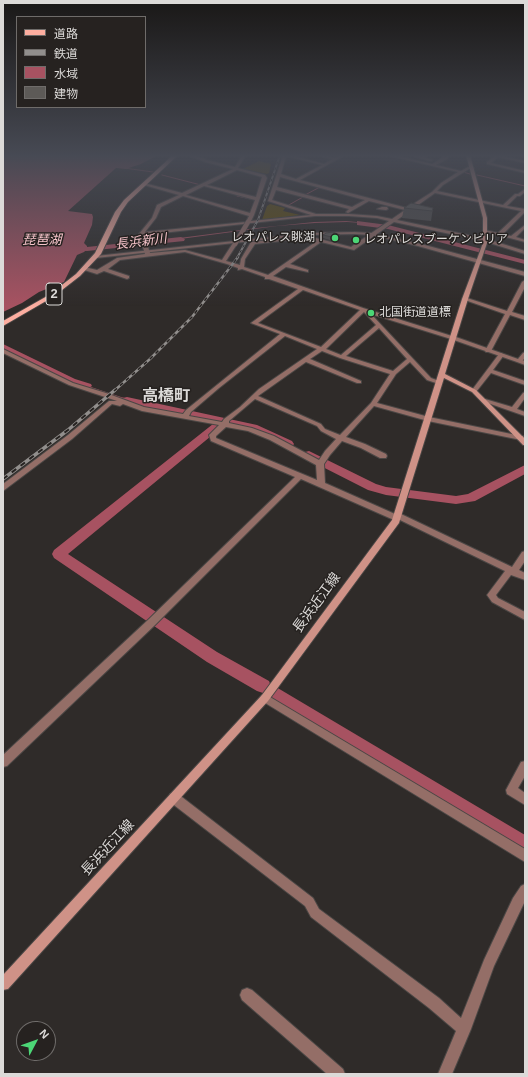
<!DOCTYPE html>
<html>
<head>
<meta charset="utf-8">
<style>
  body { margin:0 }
  #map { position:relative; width:528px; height:1077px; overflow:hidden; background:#2f2b29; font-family:Arial,"Noto Sans JP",sans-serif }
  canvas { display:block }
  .frame { position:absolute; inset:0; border:4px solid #dcdad8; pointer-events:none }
  .legend { position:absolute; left:16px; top:16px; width:130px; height:92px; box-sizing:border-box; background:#262220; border:1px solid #6f6c6a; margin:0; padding:5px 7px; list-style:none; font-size:12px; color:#dcdad8 }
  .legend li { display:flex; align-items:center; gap:8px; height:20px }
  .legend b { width:20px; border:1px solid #6f6c6a }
  .north { position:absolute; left:16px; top:1021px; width:40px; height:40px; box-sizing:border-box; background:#262220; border:1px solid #6f6c6a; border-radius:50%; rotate:49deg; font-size:11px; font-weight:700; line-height:16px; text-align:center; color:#dcdad8 }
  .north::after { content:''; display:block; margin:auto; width:14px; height:18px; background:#4cd676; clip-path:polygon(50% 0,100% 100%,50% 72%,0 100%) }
</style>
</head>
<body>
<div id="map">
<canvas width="528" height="1077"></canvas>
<div class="frame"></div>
<ul class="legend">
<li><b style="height:5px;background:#fdaea0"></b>道路</li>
<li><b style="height:5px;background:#918e8c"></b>鉄道</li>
<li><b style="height:11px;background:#a75261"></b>水域</li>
<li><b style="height:11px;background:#5d5a57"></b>建物</li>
</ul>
<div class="north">N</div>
</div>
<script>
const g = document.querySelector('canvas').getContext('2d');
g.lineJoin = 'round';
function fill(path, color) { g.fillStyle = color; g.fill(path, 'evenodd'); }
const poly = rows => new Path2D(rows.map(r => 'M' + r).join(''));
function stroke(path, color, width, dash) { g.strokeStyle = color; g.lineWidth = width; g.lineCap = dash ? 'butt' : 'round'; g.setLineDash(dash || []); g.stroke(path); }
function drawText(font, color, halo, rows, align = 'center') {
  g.font = font + ' Arial,"Noto Sans JP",sans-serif'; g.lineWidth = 3; g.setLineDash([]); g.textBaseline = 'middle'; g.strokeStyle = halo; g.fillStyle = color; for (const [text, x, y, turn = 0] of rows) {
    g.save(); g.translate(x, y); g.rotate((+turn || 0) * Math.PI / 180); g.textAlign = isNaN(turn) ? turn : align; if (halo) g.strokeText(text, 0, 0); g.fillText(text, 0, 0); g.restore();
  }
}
fill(poly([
  [259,161,271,164,269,173,267,174,243,169],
  [270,204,285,208,283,211,300,215,262,220,267,206]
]), '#634e07');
fill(poly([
  [3,155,158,155,141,164,126,169,116,168,68,211,92,214,93,217,92,225,84,243,87,246,87,249,84,252,77,255,64,282,39,292,22,303,3,312],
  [346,221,377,224,347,222,315,223,277,226,165,241,164,240,257,228,314,222],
  [73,381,121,397,144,403,142,405,119,399,70,382]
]), '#a75261');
stroke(poly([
  [385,155,452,170],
  [124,168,153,172],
  [463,172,470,174],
  [162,175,201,185],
  [477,175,525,186],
  [301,179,346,155],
  [305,195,320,187],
  [237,196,251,199],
  [287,206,303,197]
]), '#a75261', 1);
fill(poly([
  [357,221,388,225,525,260,525,264,388,229,357,225,357,221],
  [181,237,185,239,184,241,87,251,69,250,65,248,69,246,87,247,181,237],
  [3,344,75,379,91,384,92,386,87,389,67,383,3,351,3,344],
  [127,397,257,425,292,441,294,444,292,447,288,448,284,447,250,430,224,424,222,427,68,554,217,652,269,681,271,686,269,691,263,693,257,691,207,662,54,558,52,554,54,550,213,424,213,422,123,402,122,400,123,398,127,397],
  [309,451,376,484,386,487,456,496,468,494,525,465,525,474,475,501,456,504,386,495,368,490,305,458,303,455,305,452,309,451],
  [276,687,525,835,525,854,270,699,268,694,270,689,276,687]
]), '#a75261');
const minor = poly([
  [188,155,194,155,207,160,235,167,242,155,246,155,238,168,265,175,267,178,254,215,251,221,311,215,268,201,283,155,290,155,324,164,332,159,317,155,324,155,335,158,340,155,345,155,300,180,407,208,432,192,441,183,458,172,386,155,393,155,432,164,442,158,445,155,450,155,447,159,436,165,461,171,468,167,474,168,469,169,443,185,437,191,503,205,515,194,518,194,525,189,525,192,520,196,517,196,507,206,525,209,525,212,503,234,511,236,525,225,525,228,516,237,525,240,525,242,483,231,485,230,498,233,521,211,435,193,397,220,487,239,525,251,525,254,483,241,394,222,354,250,321,242,290,264,308,270,308,272,286,267,273,276,363,308,455,337,455,339,451,339,371,314,431,378,442,382,439,384,427,380,410,362,396,374,377,403,429,417,521,436,523,436,524,438,523,440,521,440,428,421,374,406,346,437,365,444,386,454,387,456,386,458,380,458,361,448,342,441,330,455,324,464,325,483,395,514,401,514,512,567,522,552,525,551,525,561,519,570,525,573,525,580,511,575,496,595,498,598,525,612,525,620,492,602,487,595,505,571,400,520,394,520,301,479,155,625,7,766,3,767,3,755,149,619,295,477,211,441,209,435,219,425,142,411,123,404,120,406,112,404,72,439,3,491,3,484,68,435,109,401,117,401,69,385,3,353,3,349,73,383,106,393,144,407,183,414,186,410,280,334,251,323,298,289,269,279,265,279,265,277,242,269,238,270,238,268,227,264,185,252,120,260,108,269,129,276,129,278,127,279,104,271,97,274,81,269,84,267,97,270,117,258,145,254,139,234,152,218,157,205,179,195,144,185,144,183,182,193,233,169,205,162,188,155],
  [286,156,322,165,296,179,281,174,286,156],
  [237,170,262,177,256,197,207,185,237,170],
  [280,177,365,200,352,207,277,187,280,177],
  [204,186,255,200,250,213,186,195,204,186],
  [276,190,349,209,346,212,348,213,369,201,405,210,392,219,377,216,349,214,316,214,272,200,276,190],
  [183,196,249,216,246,222,145,232,156,218,161,207,183,196],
  [315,216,349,216,377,218,389,221,351,247,308,236,251,242,241,259,240,265,226,261,237,244,237,243,233,243,222,260,185,250,150,253,144,235,315,216],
  [308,238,317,241,268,275,244,267,245,259,255,244,308,238],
  [303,290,360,310,321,347,258,323,303,290],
  [364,312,376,325,341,355,326,349,364,312],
  [379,328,407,359,393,371,346,356,379,328],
  [285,336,317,349,259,389,240,407,224,419,222,422,189,416,191,412,219,388,285,336],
  [322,351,340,358,390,374,371,403,340,435,325,429,321,424,258,396,306,362,357,383,361,383,361,381,310,359,322,351],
  [255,399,317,426,321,431,336,439,325,451,319,460,274,436,252,428,229,423,229,421,255,399],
  [226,427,248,431,270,440,316,465,317,480,216,438,216,436,226,427],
  [411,155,429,155,425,158,433,160,431,161,422,159,411,155],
  [496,155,500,155,491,163,525,171,525,173,487,164,487,162,496,155],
  [382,207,387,207,388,209,386,210,377,209,382,207],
  [525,280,525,287,512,312,525,316,525,320,510,315,491,351,490,352,486,352,485,351,505,314,462,299,467,298,507,311,522,282,525,280],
  [501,353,504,355,493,370,525,381,525,385,491,373,476,392,472,392,472,390,499,354,501,353],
  [519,359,525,361,525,365,517,362,517,360,519,359],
  [525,392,525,398,517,409,525,412,525,416,482,401,485,399,512,407,523,393,525,392],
  [525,761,525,776,518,788,525,793,525,805,507,794,506,790,521,762,525,761],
  [174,793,178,794,313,898,319,909,439,998,461,1018,484,960,513,898,521,886,525,884,525,901,494,966,471,1029,452,1074,438,1074,456,1031,429,1008,311,917,305,906,170,802,169,798,170,794,174,793],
  [247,988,252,990,343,1069,345,1074,327,1074,242,1000,240,995,242,990,247,988]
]);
const tertiary = poly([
  [488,155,496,155,525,161,525,163,488,155],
  [354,232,372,233,421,244,525,272,525,276,418,246,372,235,354,234,308,235,96,258,94,257,96,256,308,233,354,232],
  [453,336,518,359,523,353,525,352,525,358,521,362,517,362,451,339,450,338,453,336],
  [265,694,525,849,525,862,262,701,260,698,262,695,265,694]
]);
const secondary = poly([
  [466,155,470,155,487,218,487,243,468,299,445,374,476,390,525,439,525,445,523,445,472,392,444,378,399,523,268,701,8,989,3,990,3,975,262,695,392,520,462,299,483,243,483,218,466,155]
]);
const primary = poly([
  [173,155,178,155,128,202,121,212,101,254,80,276,53,297,3,326,3,321,49,295,76,274,95,253,115,212,124,200,173,155]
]);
stroke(minor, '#4b4745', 2);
stroke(tertiary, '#4b4745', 2);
stroke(secondary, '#4b4745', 2);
stroke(primary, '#4b4745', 2);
fill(minor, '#946e67');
fill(tertiary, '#946e67');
fill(secondary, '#cf9287');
fill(primary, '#fdaea0');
const railFar2 = poly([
  [237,258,258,220,280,155]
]);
const railFar1 = poly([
  [114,391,150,359,192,317,238,257]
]);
const rail = poly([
  [3,479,68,430,115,390]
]);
stroke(railFar2, '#918e8c', 2);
stroke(railFar1, '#918e8c', 2.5);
stroke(rail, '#918e8c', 3.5);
stroke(railFar2, '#262220', 1, [3]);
stroke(railFar1, '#262220', 1.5, [4]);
stroke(rail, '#262220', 2, [5.5]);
const minorBridge = poly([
  [235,244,248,222]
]);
stroke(minorBridge, '#4b4745', 5.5, []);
stroke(minorBridge, '#946e67', 4.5);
fill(poly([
  [404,208,433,208,431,221,402,218],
  [323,235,340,235,340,238,336,242,323,238]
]), '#504d4b');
fill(poly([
  [340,235,340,238,336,242,336,238]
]), '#413f3d');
const building = poly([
  [411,203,433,208,432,211,404,208,411,203],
  [333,232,340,235,336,238,323,235,326,233,333,232]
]);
fill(building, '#5d5a57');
stroke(building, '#413f3d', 1);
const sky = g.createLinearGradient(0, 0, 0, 306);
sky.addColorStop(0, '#1a1817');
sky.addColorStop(0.51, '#474a54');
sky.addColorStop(1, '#474a5400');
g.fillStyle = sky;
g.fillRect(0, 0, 528, 306);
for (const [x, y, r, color] of [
  [335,238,4,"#4cd676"],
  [356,240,4,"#4cd676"],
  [371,313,4,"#4cd676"]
]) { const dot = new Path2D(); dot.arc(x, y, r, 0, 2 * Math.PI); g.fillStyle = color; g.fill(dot); stroke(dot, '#262220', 1.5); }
drawText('12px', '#dcdad8', '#262220', [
  ["レオパレス眺湖Ⅰ",327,238,"right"],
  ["レオパレスブーケンビリア",364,240],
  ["北国街道道標",379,313]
], 'left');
drawText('italic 13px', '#f6c4ca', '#262220', [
  ["琵琶湖",42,240],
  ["長浜新川",141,242,-7]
]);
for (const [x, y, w] of [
  [54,294,16]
]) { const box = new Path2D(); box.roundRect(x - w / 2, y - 11, w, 22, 3); g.fillStyle = '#262220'; g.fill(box); stroke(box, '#dcdad8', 1); }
drawText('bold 13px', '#dcdad8', null, [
  ["2",54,294]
]);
drawText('14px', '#dcdad8', '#262220', [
  ["長浜近江線",317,603,-54],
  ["長浜近江線",108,848,-47]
]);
drawText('bold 16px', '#dcdad8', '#262220', [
  ["高橋町",166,397]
]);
</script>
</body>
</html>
